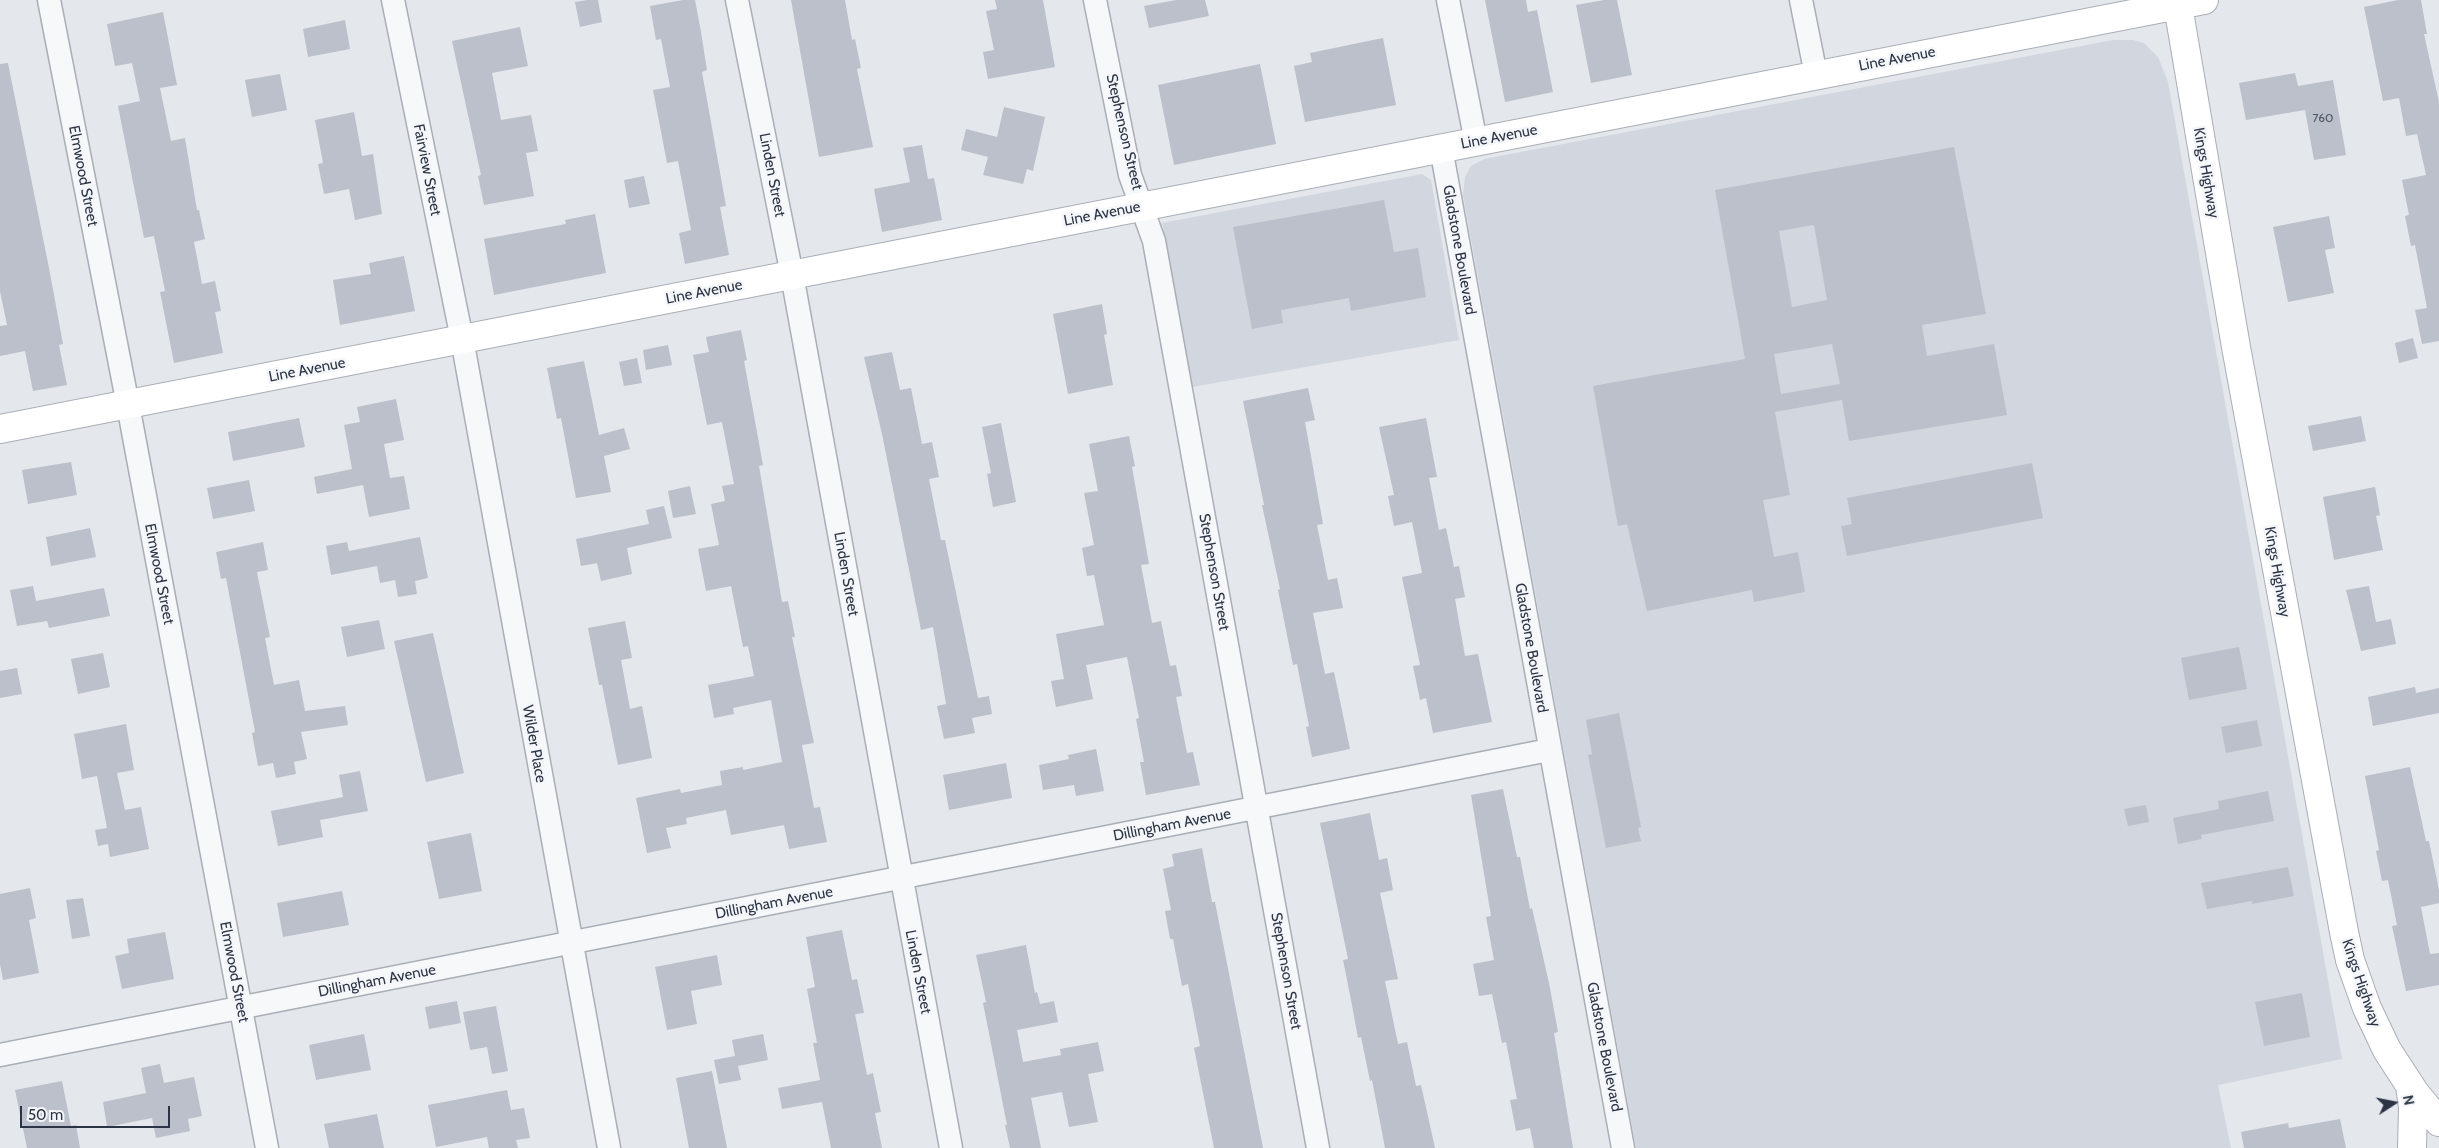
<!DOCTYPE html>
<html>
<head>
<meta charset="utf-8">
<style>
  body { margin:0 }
  #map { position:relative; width:2439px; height:1148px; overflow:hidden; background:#e4e7ec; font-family:Cabin,sans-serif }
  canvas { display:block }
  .north { position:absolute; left:2369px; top:1078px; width:50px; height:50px; -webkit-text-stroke:4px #f4f6f9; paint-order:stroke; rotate:79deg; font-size:14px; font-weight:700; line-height:20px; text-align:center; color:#2b3445 }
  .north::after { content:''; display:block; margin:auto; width:18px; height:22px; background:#2b3445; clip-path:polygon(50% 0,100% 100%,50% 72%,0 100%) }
  .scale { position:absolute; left:20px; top:1106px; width:150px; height:22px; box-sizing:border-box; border:2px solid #2b3445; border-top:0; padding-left:6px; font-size:15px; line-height:18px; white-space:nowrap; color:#2b3445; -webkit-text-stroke:4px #f4f6f9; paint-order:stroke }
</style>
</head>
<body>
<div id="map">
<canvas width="2439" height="1148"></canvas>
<div class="north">N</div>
<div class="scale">50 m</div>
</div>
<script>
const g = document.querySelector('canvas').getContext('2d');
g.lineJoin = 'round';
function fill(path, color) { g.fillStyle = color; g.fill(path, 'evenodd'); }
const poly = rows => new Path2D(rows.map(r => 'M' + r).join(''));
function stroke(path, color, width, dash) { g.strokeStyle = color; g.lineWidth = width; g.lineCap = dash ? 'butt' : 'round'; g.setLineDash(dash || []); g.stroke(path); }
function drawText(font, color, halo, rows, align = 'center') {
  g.font = font + ' Cabin,sans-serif'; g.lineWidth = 5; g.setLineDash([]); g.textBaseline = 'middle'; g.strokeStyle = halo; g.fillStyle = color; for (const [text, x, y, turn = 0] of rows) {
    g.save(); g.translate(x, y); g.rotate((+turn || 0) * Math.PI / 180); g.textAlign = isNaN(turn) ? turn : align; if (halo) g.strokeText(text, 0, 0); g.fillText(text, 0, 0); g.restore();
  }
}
fill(poly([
  [2113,40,2133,40,2144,43,2158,57,2168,82,2342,1059,2218,1085,2231,1148,1636,1148,1463,195,1465,177,1471,166,1484,159],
  [1422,174,1431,180,1459,340,1192,387,1162,223]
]), '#d2d6de');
fill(poly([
  [587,0,598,0,602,22,580,27,575,2],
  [683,0,695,0,701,32,707,70,702,72,726,206,720,207,729,255,685,264,679,233,691,230,678,161,667,163,653,90,670,87,661,39,656,40,650,6],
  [791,0,845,0,852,40,855,39,861,68,857,69,873,147,819,157],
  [995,0,1043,0,1055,67,988,79,983,52,994,50,986,11,997,9],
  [1176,0,1205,0,1209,16,1149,28,1144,6],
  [1485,0,1526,0,1528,12,1537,10,1553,92,1505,102],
  [1604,0,1617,0,1632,75,1591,83,1576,5],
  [2398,0,2421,0,2427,34,2424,34,2439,102,2439,341,2422,344,2415,310,2427,308,2415,245,2411,246,2405,216,2409,215,2402,180,2426,175,2417,134,2406,136,2399,98,2383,101,2364,7],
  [163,12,177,85,160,88,171,141,185,138,197,210,199,210,205,239,194,242,202,284,215,281,221,311,215,312,223,353,174,363,160,292,165,291,154,236,144,238,118,106,140,101,132,63,115,66,107,24],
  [345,20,350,49,308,57,303,29],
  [520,27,528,66,492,73,501,120,531,115,538,151,526,153,534,196,484,205,478,176,481,175,452,41],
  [1383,38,1396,105,1305,122,1294,66,1312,62,1310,53],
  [8,63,49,268,63,344,59,345,67,385,33,391,25,351,0,356,0,326,7,325,0,291,0,64],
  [1260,64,1276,144,1174,165,1158,85],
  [2295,73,2298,86,2333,80,2346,155,2314,160,2305,110,2246,120,2239,83],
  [280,74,287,110,252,117,245,80],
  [1004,107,1045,117,1033,171,1027,169,1023,184,983,175,988,157,961,150,966,129,997,137],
  [354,112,362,156,373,154,382,214,355,220,349,189,324,194,318,164,323,163,315,120],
  [922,145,928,179,934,178,942,220,882,232,874,189,910,182,903,148],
  [1954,147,1986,314,1922,325,1927,356,1994,344,2007,415,1849,441,1842,400,1775,412,1790,495,1763,500,1774,557,1798,552,1805,592,1754,602,1752,590,1647,611,1627,524,1618,526,1593,386,1745,359,1715,190],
  [1814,225,1827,300,1792,307,1779,231],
  [1832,344,1840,384,1781,394,1774,354],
  [644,176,650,204,629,208,624,180],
  [1384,200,1394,252,1418,248,1426,297,1351,311,1349,298,1281,310,1283,323,1252,329,1233,227],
  [595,214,606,273,494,295,484,239,566,224,565,220],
  [2329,216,2335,248,2325,250,2334,293,2288,302,2273,227],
  [404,256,415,311,340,325,333,280,371,274,369,263],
  [1102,304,1107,334,1104,335,1113,385,1068,394,1053,314],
  [741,330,747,360,744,361,763,465,759,466,782,602,788,601,795,637,792,637,814,743,802,745,814,808,820,807,827,842,789,849,784,825,731,835,726,810,686,818,687,824,666,828,671,848,647,853,636,798,680,789,681,793,722,785,720,771,743,767,743,770,782,762,771,700,733,708,734,714,714,718,708,685,754,676,748,646,743,647,731,586,706,591,698,549,719,545,711,504,725,501,722,486,734,484,722,422,707,425,693,355,709,352,706,337],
  [2413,338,2418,358,2399,363,2395,343],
  [668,345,672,365,646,370,643,350],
  [892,352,900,390,911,388,922,444,932,442,939,477,929,479,941,540,945,540,978,698,989,696,992,714,972,718,975,733,944,739,937,706,946,704,933,627,921,630,882,434,864,357],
  [637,358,642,383,624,386,619,362],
  [584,361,599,435,624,428,630,449,604,456,611,492,576,498,561,418,557,419,547,368],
  [1308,388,1315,420,1305,422,1323,524,1317,525,1328,580,1337,578,1343,608,1313,613,1325,674,1334,672,1350,749,1312,757,1306,727,1309,726,1297,664,1293,665,1278,590,1280,589,1262,505,1264,505,1243,401],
  [396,399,404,440,384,444,390,478,404,476,410,509,369,517,363,485,317,494,314,477,352,469,344,425,360,422,357,407],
  [2361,416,2366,441,2313,451,2308,426],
  [299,418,305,447,233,461,228,432],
  [1426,418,1437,477,1429,478,1439,530,1446,528,1454,567,1459,566,1465,597,1455,599,1465,656,1478,654,1492,722,1433,733,1426,698,1420,700,1413,666,1420,665,1402,577,1422,573,1412,522,1394,526,1388,496,1394,495,1379,427],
  [1001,423,1016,502,993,507,987,474,991,473,982,427],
  [1129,436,1135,466,1132,467,1149,564,1141,565,1152,623,1161,621,1170,666,1176,665,1182,696,1176,697,1187,753,1193,752,1200,785,1146,795,1140,762,1144,762,1136,719,1139,718,1127,657,1086,665,1093,699,1056,707,1051,681,1064,679,1056,634,1104,625,1094,575,1087,576,1082,548,1094,545,1084,493,1098,491,1089,444],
  [71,462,77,495,28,504,22,470],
  [2032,463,2043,518,1847,556,1841,526,1852,524,1847,498],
  [249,480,255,511,213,519,207,488],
  [690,486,696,514,673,518,668,491],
  [2375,487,2380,515,2376,516,2383,550,2334,560,2323,497],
  [664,506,672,538,627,548,632,574,601,581,597,563,581,566,576,539,649,524,646,510],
  [90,528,96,557,51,566,46,537],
  [420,537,428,578,415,581,417,594,398,597,395,580,380,583,377,566,331,575,326,546,347,542,349,551],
  [263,542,268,570,257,572,270,637,265,638,274,685,299,680,305,711,345,706,348,725,301,732,307,759,294,762,296,774,276,778,273,763,258,766,252,733,255,732,226,578,221,579,216,552],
  [33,586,36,601,104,588,110,616,49,628,47,621,17,626,10,590],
  [2369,586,2376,622,2391,619,2396,644,2361,651,2346,590],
  [379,620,385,649,347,657,341,627],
  [625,621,632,658,621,660,630,709,642,706,652,758,618,765,602,685,599,685,588,628],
  [433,633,464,773,426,782,394,641],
  [2239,647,2247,689,2189,700,2181,658],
  [103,653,110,687,78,694,71,659],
  [17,668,22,694,0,698,0,671],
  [2415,687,2416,693,2439,688,2439,713,2373,726,2368,697],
  [1619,713,1641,827,1638,828,1641,841,1606,848,1588,755,1592,754,1586,720],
  [2257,720,2262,746,2226,753,2221,727],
  [126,724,134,770,117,773,125,810,141,807,149,849,110,857,108,844,98,846,95,830,107,828,97,776,82,779,74,734],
  [1096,749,1104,791,1076,796,1074,785,1043,790,1039,765,1069,759,1068,755],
  [1006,763,1012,798,949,810,943,775],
  [2410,767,2426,841,2429,841,2439,890,2439,903,2421,907,2430,954,2439,953,2439,985,2406,991,2392,926,2397,925,2388,880,2382,881,2376,851,2379,850,2365,776],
  [360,771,368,811,320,820,323,837,278,846,271,811,343,797,339,775],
  [1503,789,1517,857,1520,857,1530,909,1532,908,1549,983,1558,1032,1554,1033,1573,1148,1534,1148,1530,1128,1516,1131,1510,1100,1517,1099,1506,1042,1502,1043,1492,994,1479,996,1473,964,1494,960,1486,917,1491,916,1471,795],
  [2268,791,2274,821,2201,835,2202,839,2178,844,2173,818,2219,809,2218,801],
  [2146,805,2149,822,2128,826,2124,809],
  [1370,813,1379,860,1387,858,1393,890,1380,893,1398,979,1385,981,1398,1044,1407,1042,1416,1086,1421,1085,1435,1148,1385,1148,1372,1080,1370,1081,1361,1037,1358,1038,1351,1000,1343,960,1348,959,1320,823],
  [471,833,482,891,439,899,427,842],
  [1202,848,1212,902,1215,902,1263,1148,1214,1148,1194,1048,1200,1046,1188,984,1182,986,1173,939,1170,939,1165,911,1171,910,1163,869,1174,866,1172,854],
  [2288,867,2294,896,2252,904,2252,901,2207,909,2201,883],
  [30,888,36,918,29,920,39,973,3,980,0,964,0,894],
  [342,891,349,925,283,937,277,903],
  [83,898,90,936,72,939,66,900],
  [842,930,852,980,857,979,864,1013,855,1014,867,1075,873,1073,881,1112,875,1113,882,1148,831,1148,822,1102,782,1109,778,1088,820,1080,813,1043,817,1043,807,989,815,987,806,937],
  [165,932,174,979,122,989,115,956,129,953,127,939],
  [1026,945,1035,993,1037,992,1040,1004,1054,1001,1058,1022,1017,1030,1023,1062,1061,1055,1060,1049,1098,1042,1104,1071,1088,1074,1098,1122,1069,1127,1062,1092,1031,1098,1041,1148,1010,1148,1005,1125,1007,1125,983,1003,986,1002,976,955],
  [717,955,722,985,691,991,697,1024,667,1030,655,967],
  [2302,993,2310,1037,2264,1046,2255,1002],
  [457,1001,461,1023,429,1029,425,1007],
  [496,1006,508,1071,492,1074,487,1047,470,1050,463,1012],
  [364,1034,371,1070,316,1080,309,1045],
  [763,1034,768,1060,738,1066,741,1080,719,1084,714,1060,735,1056,732,1040],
  [160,1064,164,1083,194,1077,202,1116,188,1119,190,1131,156,1138,152,1118,107,1127,103,1102,146,1093,141,1068],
  [712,1071,727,1148,689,1148,676,1078],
  [62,1081,71,1126,76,1125,80,1148,27,1148,15,1090],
  [507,1090,511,1110,524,1108,530,1138,516,1140,518,1148,489,1148,487,1137,436,1147,428,1105],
  [377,1114,384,1148,329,1148,324,1124],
  [2340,1119,2346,1148,2244,1148,2241,1132,2288,1123,2289,1128]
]), '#bbc0ca');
const street = poly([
  [49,0,128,405,267,1148],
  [393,0,462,339,609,1148],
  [737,0,792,275,951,1148],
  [1095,0,1130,175,1154,241,1318,1148],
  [1448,0,1476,142],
  [1801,0,1816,75],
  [1441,148,1623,1148],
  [0,1055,1549,750]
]);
const secondary = poly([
  [2177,0,2236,347,2344,932,2350,960,2367,1008,2387,1050,2415,1093,2439,1122],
  [0,429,2204,0],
  [2410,1086,2413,1107,2412,1148]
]);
stroke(street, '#a9aeb7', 25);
stroke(secondary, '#a9aeb7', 30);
stroke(street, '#f7f8fa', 22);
stroke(secondary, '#fff', 28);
drawText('12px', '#4f5766', null, [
  ["760",2323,118]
]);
drawText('15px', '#2b3445', '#f4f6f9', [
  ["Line Avenue",1897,59,-11],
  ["Stephenson Street",1124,132,77],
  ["Line Avenue",1499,137,-11],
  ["Fairview Street",427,170,79],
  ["Kings Highway",2206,173,80],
  ["Linden Street",772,175,79],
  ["Elmwood Street",83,176,79],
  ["Line Avenue",1102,214,-11],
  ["Gladstone Boulevard",1459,250,80],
  ["Line Avenue",704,292,-11],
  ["Line Avenue",307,370,-11],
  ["Stephenson Street",1214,572,80],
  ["Kings Highway",2277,572,80],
  ["Elmwood Street",159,574,79],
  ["Linden Street",846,574,80],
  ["Gladstone Boulevard",1531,648,80],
  ["Wilder Place",534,744,80],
  ["Dillingham Avenue",1172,825,-11],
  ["Dillingham Avenue",774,903,-11],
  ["Stephenson Street",1286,971,80],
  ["Elmwood Street",234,972,79],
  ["Linden Street",918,972,79],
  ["Dillingham Avenue",377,981,-11],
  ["Kings Highway",2361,983,71],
  ["Gladstone Boulevard",1604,1047,79]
]);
</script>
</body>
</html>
